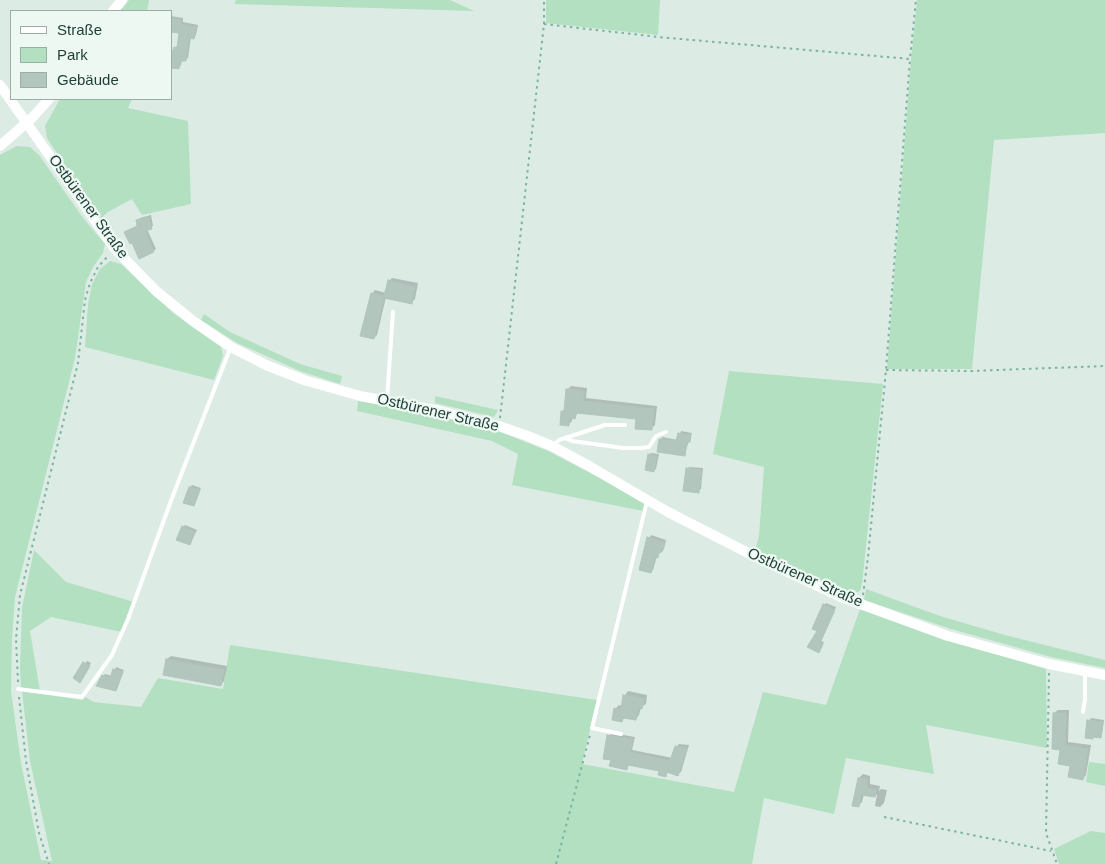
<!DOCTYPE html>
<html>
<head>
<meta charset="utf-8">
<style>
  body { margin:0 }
  #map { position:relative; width:1105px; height:864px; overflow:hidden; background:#ddebe5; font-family:Arial,sans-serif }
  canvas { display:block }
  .legend { position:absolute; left:10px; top:10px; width:162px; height:90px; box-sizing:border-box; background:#eef8f3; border:1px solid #9aada7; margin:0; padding:6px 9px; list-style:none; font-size:15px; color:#1d3d35 }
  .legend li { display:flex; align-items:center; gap:10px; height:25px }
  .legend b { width:25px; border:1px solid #9aada7 }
</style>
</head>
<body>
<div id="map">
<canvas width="1105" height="864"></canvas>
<ul class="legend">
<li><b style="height:6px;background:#fff"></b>Straße</li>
<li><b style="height:14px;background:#b3e0c0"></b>Park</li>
<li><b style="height:14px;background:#b2c6be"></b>Gebäude</li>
</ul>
</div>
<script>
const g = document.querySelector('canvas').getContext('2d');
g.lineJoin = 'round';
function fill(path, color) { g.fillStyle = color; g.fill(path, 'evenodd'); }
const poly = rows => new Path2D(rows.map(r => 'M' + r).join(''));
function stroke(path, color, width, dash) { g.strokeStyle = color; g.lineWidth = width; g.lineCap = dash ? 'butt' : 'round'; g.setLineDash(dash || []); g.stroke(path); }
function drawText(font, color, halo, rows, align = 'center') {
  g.font = font + ' Arial,sans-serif'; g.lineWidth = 4.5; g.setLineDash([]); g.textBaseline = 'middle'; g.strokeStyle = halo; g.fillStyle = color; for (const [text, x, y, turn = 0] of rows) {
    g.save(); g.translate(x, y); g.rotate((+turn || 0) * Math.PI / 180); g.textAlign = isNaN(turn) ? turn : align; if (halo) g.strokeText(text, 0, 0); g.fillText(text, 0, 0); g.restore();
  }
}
fill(poly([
  [129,0,149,0,147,11,120,11],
  [236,0,450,0,474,11,235,4],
  [546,0,660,0,658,35,546,23],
  [917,0,1105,0,1105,133,994,140,972,369,887,369,911,60],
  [60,99,132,99,128,108,188,121,191,204,142,215,132,199,108,212,100,219,47,138,45,126],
  [17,146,30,147,39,155,83,218,105,244,103,253,93,267,86,282,75,358,15,597,12,638,11,691,21,763,41,860,52,861,30,761,22,691,82,700,85,697,94,702,141,707,158,678,223,689,230,645,597,700,582,764,734,792,763,692,826,705,860,609,949,640,1046,669,1047,748,926,725,934,774,846,758,834,814,764,798,752,864,0,864,0,155],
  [110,261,121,264,173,313,221,347,223,356,214,380,85,347,88,304,92,284,100,269],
  [204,314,230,332,300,364,342,376,340,384,300,371,237,343,201,320],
  [729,371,883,384,862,584,860,591,852,594,755,550,759,536,764,467,713,454],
  [435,397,435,396,498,410,494,417,435,403],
  [358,400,439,416,498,431,548,451,646,502,643,511,512,485,518,454,492,441,357,411],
  [34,550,66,582,134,602,122,632,51,617,30,631,40,691,21,689,20,667,22,608],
  [866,589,940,616,1005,635,1105,660,1105,668,1051,657,951,629,864,600],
  [1089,762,1105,764,1105,786,1086,782],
  [1091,831,1105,833,1105,864,1059,864,1054,849]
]), '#b3e0c0');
fill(poly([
  [171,16,183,18,183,22,198,25,196,35,194,38,191,37,188,58,185,60,182,60,181,65,179,68,179,56,171,54,174,55,181,32,171,30],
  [151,215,153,226,147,229,156,249,153,251,133,242,126,232,139,225,137,221,140,218],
  [392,278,418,283,415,299,411,303,386,297,377,335,374,338,372,294,375,290,386,293,389,281],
  [571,386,587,388,586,398,657,406,655,425,651,429,637,418,578,412,575,418,572,417,572,421,568,425,562,412,566,408,567,390],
  [681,431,692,433,684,455,661,439,662,437,678,440],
  [651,453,659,454,656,469,653,471,649,455],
  [689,467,703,468,701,489,698,491,687,469],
  [192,485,201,488,194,505,190,487],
  [185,525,197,530,190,544,183,527],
  [651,535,666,540,664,549,657,556,653,570,651,572,649,538],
  [826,603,836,607,821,641,824,642,821,649,818,631,824,605],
  [171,656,227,666,224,681,221,685,167,659],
  [87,661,91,663,82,679,75,678],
  [116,667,124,670,116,690,103,676,105,674,112,676],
  [628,691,647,695,646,704,641,707,639,715,636,719,625,717,622,721,615,709,619,705,623,706,625,695],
  [1058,710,1069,710,1068,742,1091,745,1086,775,1083,779,1071,765,1062,749,1054,713],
  [1091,718,1104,720,1102,734,1100,736,1095,736,1093,738,1089,721],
  [612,733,635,737,632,750,673,758,676,747,679,744,689,745,681,772,678,774,668,772,665,776,660,770,630,764,627,768,612,759,609,736],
  [863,774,870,776,870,784,880,786,879,791,881,789,887,790,884,803,880,807,875,806,877,794,875,796,864,794,862,802,858,806,859,778]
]), '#0003');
const building = poly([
  [171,18,182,20,181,24,197,27,194,39,189,38,186,61,180,61,179,69,171,68,171,56,174,47,177,48,179,33,171,32,171,18],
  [148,217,152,229,145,231,154,252,139,259,132,243,130,244,124,232,137,226,136,220,148,217],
  [388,280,415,287,412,304,384,298,374,339,360,336,371,293,384,296,388,280],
  [566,389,584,391,583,401,654,409,652,430,635,429,636,419,576,413,575,419,569,418,569,426,560,425,561,411,564,411,566,389],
  [678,433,691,435,690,442,687,442,685,456,657,452,659,439,676,441,678,433],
  [648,454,657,456,654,472,645,470,648,454],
  [686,468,702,470,699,493,683,491,686,468],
  [189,487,200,490,194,506,183,503,189,487],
  [182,526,195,532,190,545,176,540,182,526],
  [647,537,665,542,662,552,659,552,658,558,655,557,651,573,639,570,647,537],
  [823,604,835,610,820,643,823,644,819,653,807,647,817,631,812,629,823,604],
  [166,659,224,670,221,686,163,675,166,659],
  [83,662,90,666,80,683,73,678,83,662],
  [113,669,123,672,116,691,96,686,102,675,110,678,113,669],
  [623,695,644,698,642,709,638,708,636,720,623,718,622,722,612,720,614,708,621,710,623,695],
  [1053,713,1066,713,1065,745,1088,749,1083,780,1068,777,1070,766,1058,764,1060,750,1052,749,1053,713],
  [1087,720,1103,722,1101,738,1093,737,1093,739,1085,738,1087,720],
  [607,735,633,739,630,752,670,761,675,746,687,748,678,776,667,772,666,777,658,775,659,771,628,765,627,770,609,766,611,760,603,759,607,735],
  [858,778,867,779,867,788,876,790,875,797,861,795,859,807,852,806,858,778]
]);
fill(building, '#b2c6be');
stroke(building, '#afc5bd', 1);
stroke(poly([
  [544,24,658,37,910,59,916,0],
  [886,370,971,371,1105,366],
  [500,418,544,24,544,0],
  [863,595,868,557,886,370,910,59],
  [1049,673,1046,833,1057,864],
  [18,682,16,639,20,595,78,363,85,300,90,283,98,267,108,256],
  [19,697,26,761,39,833,49,864],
  [884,817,1051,851],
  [556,864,590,735]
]), '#7ab3a2', 2, [2.5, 4]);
stroke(poly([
  [387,399,393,312],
  [565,438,572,441,623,448,641,448,649,447,656,436,666,432],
  [553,445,559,440,605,425,625,425],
  [18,689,82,697,112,655,128,619,172,498,230,349],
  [1083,712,1085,699,1085,673],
  [621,734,592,728,647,501]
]), '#fff', 4);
stroke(poly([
  [113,11,122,0],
  [0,85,115,249,156,291,193,321,231,347,266,365,304,380,360,396,440,411,499,426,525,435,552,446,589,466,668,512,754,556,841,597,948,636,1049,664,1105,675],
  [0,146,32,118,49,99]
]), '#fff', 10);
drawText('15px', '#1d3d35', '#eef8f3', [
  ["Ostbürener Straße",88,207,54],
  ["Ostbürener Straße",438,413,13],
  ["Ostbürener Straße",805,578,24]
]);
</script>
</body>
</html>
